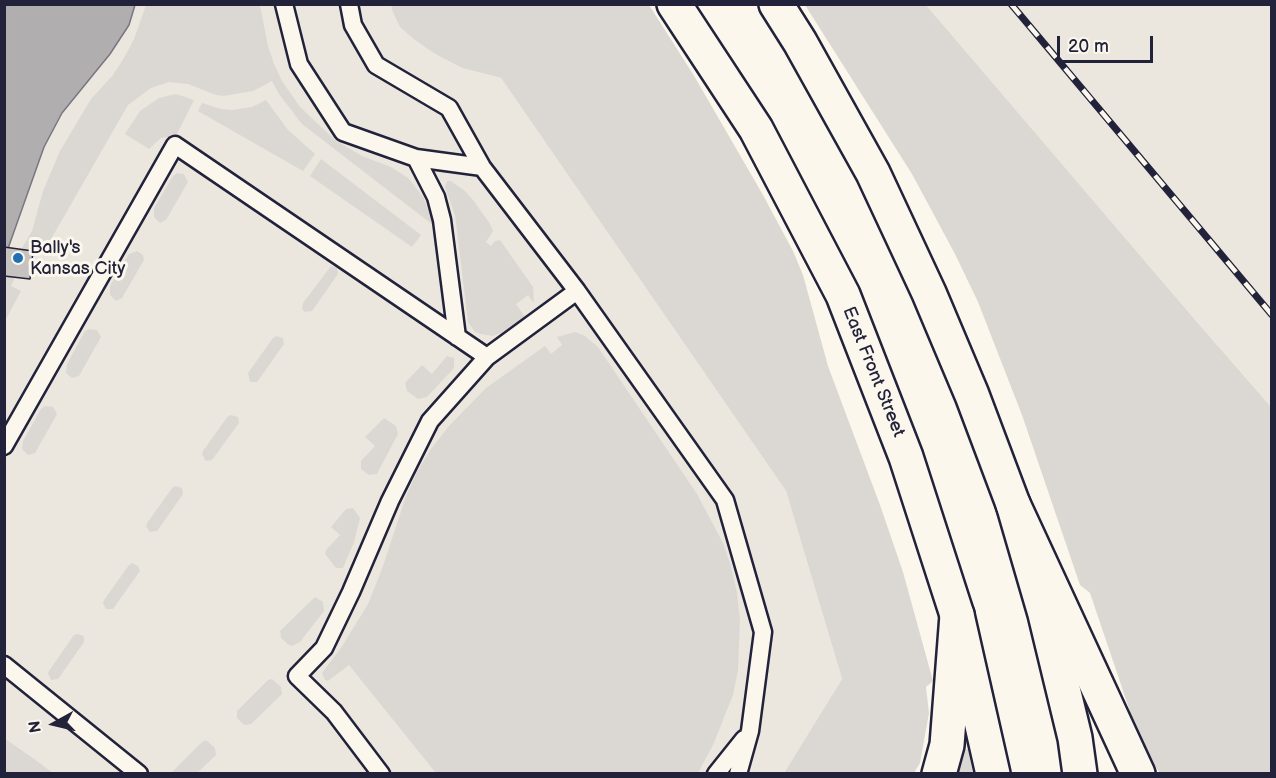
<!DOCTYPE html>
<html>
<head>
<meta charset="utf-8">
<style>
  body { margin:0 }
  #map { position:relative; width:1276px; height:778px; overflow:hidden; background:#fbf7ec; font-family:"Balsamiq Sans",sans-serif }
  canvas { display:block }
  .frame { position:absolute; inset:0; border:6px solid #22223b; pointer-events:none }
  .north { position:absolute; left:24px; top:694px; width:60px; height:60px; -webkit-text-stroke:4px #fbf7ec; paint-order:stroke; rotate:262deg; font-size:16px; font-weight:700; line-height:24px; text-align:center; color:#22223b }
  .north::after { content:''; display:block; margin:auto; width:21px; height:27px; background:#22223b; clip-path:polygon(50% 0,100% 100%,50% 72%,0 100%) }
  .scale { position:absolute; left:1057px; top:36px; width:96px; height:27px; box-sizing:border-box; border:3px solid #22223b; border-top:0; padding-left:8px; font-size:18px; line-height:21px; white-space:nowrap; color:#22223b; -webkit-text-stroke:4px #fbf7ec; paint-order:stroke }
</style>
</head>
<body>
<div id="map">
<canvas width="1276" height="778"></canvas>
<div class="frame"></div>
<div class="north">N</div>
<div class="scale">20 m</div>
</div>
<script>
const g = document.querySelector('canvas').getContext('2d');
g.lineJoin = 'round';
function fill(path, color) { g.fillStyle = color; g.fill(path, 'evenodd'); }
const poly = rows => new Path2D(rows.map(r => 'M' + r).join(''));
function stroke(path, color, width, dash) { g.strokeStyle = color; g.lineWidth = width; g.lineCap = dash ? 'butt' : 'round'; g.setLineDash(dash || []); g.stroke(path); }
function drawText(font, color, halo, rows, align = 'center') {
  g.font = font + ' "Balsamiq Sans",sans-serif'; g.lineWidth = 6; g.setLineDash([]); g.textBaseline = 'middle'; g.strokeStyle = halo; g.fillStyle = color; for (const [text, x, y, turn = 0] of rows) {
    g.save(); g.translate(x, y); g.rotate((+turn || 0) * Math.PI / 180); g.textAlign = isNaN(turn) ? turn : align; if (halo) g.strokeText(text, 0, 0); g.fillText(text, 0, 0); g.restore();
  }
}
fill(poly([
  [5,5,391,5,392,10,416,41,435,54,462,68,501,78,786,491,842,679,784,773,5,774],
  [926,5,1271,5,1271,407,1197,322]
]), '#ebe7df');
fill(poly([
  [146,5,260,5,268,46,274,64,282,81,300,107,335,140,362,156,391,167,408,178,424,198,433,225,302,124,279,94,272,81,253,91,224,96,216,95,188,84,169,82,151,88,128,105,43,253,21,250,32,231,43,191,60,151,91,99,113,75,124,58,134,39],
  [391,5,649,5,693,74,763,195,793,251,803,275,828,366,880,505,903,572,933,681,926,687,929,713,920,763,914,773,784,773,842,679,786,491,501,78,462,68,435,54,416,41,400,27,392,10],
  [805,5,926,5,1197,322,1271,407,1271,773,1160,773,1153,763,1139,738,1090,593,1080,585,1022,415,978,302,955,254,912,174],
  [176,94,194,100,176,136,161,138,149,149,125,134,140,111,159,98],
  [266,100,288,130,315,154,303,171,198,111,202,103,221,109,232,110,252,107],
  [321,159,421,235,412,247,310,176],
  [177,173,184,174,188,182,166,220,160,223,154,217,154,208,173,176],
  [447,181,451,181,465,191,473,200,490,224,493,231,486,242,491,246,495,241,500,240,533,287,534,303,528,295,516,304,525,317,501,333,493,336,481,334,475,332,468,322,455,215,445,187],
  [137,251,143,255,144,260,122,298,116,301,110,295,110,286,129,254],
  [331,266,337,268,338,274,312,311,305,312,302,309,303,303],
  [5,276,15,277,11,286,21,291,5,321],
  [89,329,97,330,101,337,79,376,72,378,66,373,67,364,85,331],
  [575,332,585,336,598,347,697,494,723,543,731,566,737,593,740,620,738,670,733,695,713,745,698,773,436,773,349,665,328,681,325,680,322,673,341,648,368,604,382,569,406,496,417,472,431,449,449,426,486,388,545,346,551,354,562,345,557,337],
  [276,336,283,338,284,344,257,382,250,382,248,373,273,338],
  [447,356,454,358,454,368,427,397,418,399,407,391,405,383,422,365,432,374],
  [45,406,53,407,57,414,35,453,28,455,22,449,23,441,41,409],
  [231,415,238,417,239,423,212,460,206,461,202,454,203,451,228,416],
  [384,418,396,426,398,434,379,470,377,474,369,475,361,469,361,461,375,446,365,437],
  [176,486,182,488,183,494,157,531,150,532,146,526,147,523,173,487],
  [353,508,360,518,354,542,343,568,336,568,325,554,326,550,340,535,331,527,346,509],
  [132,563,138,566,140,571,113,609,106,609,103,603,104,600,129,565],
  [315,597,323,602,324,611,300,642,292,646,289,645,281,638,280,631],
  [77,634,84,636,84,642,58,679,51,680,48,673,49,671,74,635],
  [272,679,281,687,282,694,251,724,244,725,237,718,237,711,268,680],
  [4,738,34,759,53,773,5,773],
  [206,740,215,748,216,755,197,773,171,773,202,742],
  [968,749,973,773,955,774,962,750]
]), '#dbd8d3');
const water = poly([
  [5,5,135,5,129,25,110,54,62,113,44,147,5,257,5,5]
]);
fill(water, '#b1aeb0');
stroke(water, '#787681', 1.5);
const building = poly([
  [4,247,33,251,30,279,4,276,4,247]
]);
fill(building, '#c6c2c0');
stroke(building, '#22223b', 1.5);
const lane = poly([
  [284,4,299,64,343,132,416,158,482,167],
  [349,4,353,25,376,65,449,108,482,167,577,291,725,500,763,632,750,731,738,774],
  [416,158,436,197,442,220,457,337],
  [4,446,175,145,487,357],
  [4,665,139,774],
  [381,774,334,712,297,676,324,648,351,592,390,501,430,421,487,357,577,291],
  [716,774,744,739]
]);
const primary = poly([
  [674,4,756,129,843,295,906,457,957,615,993,774],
  [776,4,800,42,873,173,929,293,972,395,1013,504,1045,614,1075,738,1080,774]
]);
const highway = poly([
  [1013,504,1138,774],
  [939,774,947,745,957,615]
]);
stroke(lane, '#22223b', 21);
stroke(primary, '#22223b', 38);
stroke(highway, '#22223b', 38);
stroke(lane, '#fbf7ec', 16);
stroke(primary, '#fbf7ec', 33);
stroke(highway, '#fbf7ec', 33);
const rail = poly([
  [1011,4,1272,315]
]);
stroke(rail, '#22223b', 7);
stroke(rail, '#fbf7ec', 4.5, [14]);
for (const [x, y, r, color] of [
  [18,258,6,"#1f6fb2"]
]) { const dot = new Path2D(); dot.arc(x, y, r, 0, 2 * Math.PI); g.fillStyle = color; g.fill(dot); stroke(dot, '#fbf7ec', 2); }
drawText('18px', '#22223b', '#fbf7ec', [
  ["Bally's",30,248],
  ["Kansas City",30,269]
], 'left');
drawText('18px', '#22223b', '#fbf7ec', [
  ["East Front Street",873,372,68]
]);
</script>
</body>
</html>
